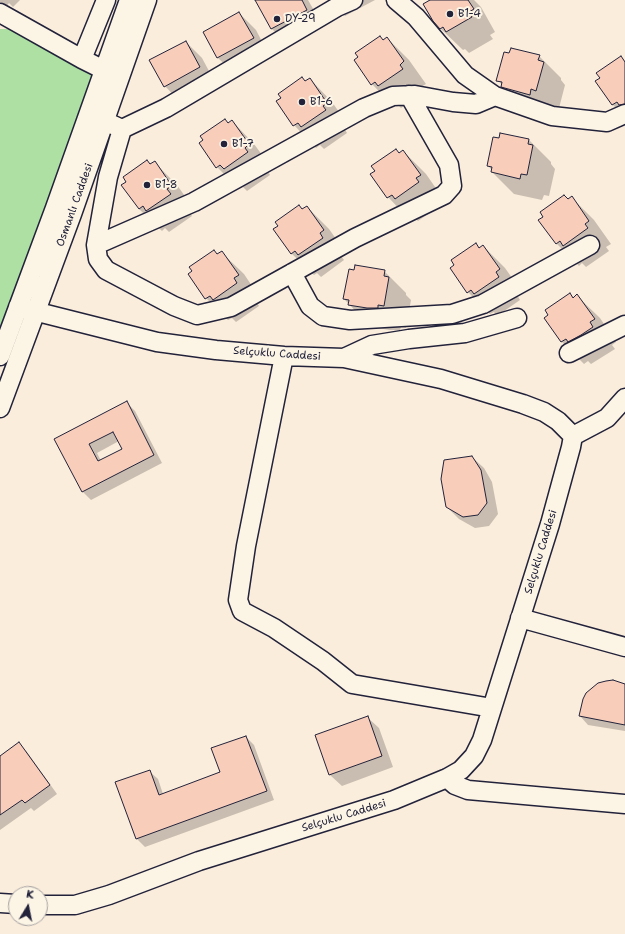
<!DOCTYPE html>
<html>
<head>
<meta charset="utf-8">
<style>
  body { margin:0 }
  #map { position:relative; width:625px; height:934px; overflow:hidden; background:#fbeddc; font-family:"Shantell Sans",sans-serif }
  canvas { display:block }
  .north { position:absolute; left:8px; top:886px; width:40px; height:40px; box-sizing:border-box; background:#fcf5e5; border:1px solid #a5a1a1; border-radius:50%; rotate:10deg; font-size:11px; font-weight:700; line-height:16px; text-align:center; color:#22223b }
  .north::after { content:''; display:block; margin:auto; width:14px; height:18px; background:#22223b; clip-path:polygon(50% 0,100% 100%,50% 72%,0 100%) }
</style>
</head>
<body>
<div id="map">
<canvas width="625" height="934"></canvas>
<div class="north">K</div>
</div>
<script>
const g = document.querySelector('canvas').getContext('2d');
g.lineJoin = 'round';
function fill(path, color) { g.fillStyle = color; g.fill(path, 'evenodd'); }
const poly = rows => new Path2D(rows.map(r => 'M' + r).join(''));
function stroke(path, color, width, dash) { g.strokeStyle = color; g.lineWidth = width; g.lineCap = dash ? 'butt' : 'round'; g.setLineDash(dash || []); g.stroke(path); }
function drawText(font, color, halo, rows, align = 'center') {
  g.font = font + ' "Shantell Sans",sans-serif'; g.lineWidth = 4; g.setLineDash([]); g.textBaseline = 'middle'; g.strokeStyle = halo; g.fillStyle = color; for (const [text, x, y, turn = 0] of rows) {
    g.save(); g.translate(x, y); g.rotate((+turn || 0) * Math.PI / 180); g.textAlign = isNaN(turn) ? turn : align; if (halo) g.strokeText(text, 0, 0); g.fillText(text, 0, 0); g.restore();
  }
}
fill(poly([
  [0,29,9,29,95,74,0,336]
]), '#ade0a2');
fill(poly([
  [0,0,20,0,13,7,9,3,6,7,0,2],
  [264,0,308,0,323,26,288,45,272,29,258,3],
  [329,0,375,0,345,16],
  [428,0,474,0,481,7,495,32,490,35,493,39,469,53,465,49,463,50,440,28],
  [239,13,256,30,269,55,235,74,218,58,204,32],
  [387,38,409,60,426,84,421,87,424,92,401,108,397,104,394,107,372,84],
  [186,42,202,58,216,84,181,103,165,86],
  [539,56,561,78,561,80,565,85,558,112,524,109,502,86,502,85,498,80],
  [621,57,625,61,625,117,613,105,597,81],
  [310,79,332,102,348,125,344,128,347,133,324,149,320,145,316,148,294,125,278,102],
  [232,121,254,144,271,167,267,170,270,175,247,191,243,187,239,189,217,167],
  [529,140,551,162,551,164,555,169,549,196,544,195,542,200,514,194,492,172,492,170,488,166],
  [403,151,426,174,442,197,441,205,418,221,414,217,410,220,388,197],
  [155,163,177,185,194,209,189,212,192,216,169,232,165,228,162,231,139,209,123,185],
  [572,198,594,220,611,244,606,247,609,251,586,267,582,263,579,266,556,243],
  [299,206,303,210,307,207,329,229,346,253,341,256,344,260,321,277,317,273,314,275,291,253],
  [483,246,505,268,522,292,517,295,520,300,497,316,494,312,490,314,468,292],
  [221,252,244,274,260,298,256,301,259,306,236,322,232,318,228,320,206,298,218,255],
  [384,271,406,293,406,295,411,300,406,328,401,327,400,330,390,330,371,327,344,299,355,272],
  [570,294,574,298,577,296,600,318,616,342,612,345,615,349,591,364,588,361,584,364,562,342,545,318],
  [127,403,135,411,162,463,91,500,82,491,55,439],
  [119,441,123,449,101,461,97,453],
  [472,457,484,468,492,482,498,514,489,526,475,528,459,519,447,507],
  [625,685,625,731,588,725,580,716,584,699],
  [367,717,379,728,393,767,342,786,330,775],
  [246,737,254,745,274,800,145,847,136,838,149,771,158,779,163,794,221,773],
  [19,744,27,752,57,794,34,811,31,808,0,830,0,757]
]), '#0003');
const building = poly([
  [255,0,302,0,307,10,271,29,255,0],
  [430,0,468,0,474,9,469,12,472,17,446,32,443,27,440,29,433,21,423,4,430,0],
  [239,12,254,38,217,58,203,32,239,12],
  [380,36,383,40,387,37,404,61,400,65,403,69,378,86,375,82,371,85,354,60,358,57,355,53,380,36],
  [186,41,200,67,164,87,149,60,186,41],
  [511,48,540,55,538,60,544,62,536,91,531,89,530,95,501,87,502,82,496,81,504,52,509,53,511,48],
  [621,56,625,62,625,104,619,105,617,102,612,105,595,81,600,78,596,73,621,56],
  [302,77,305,81,310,78,327,103,323,106,326,110,301,127,298,123,293,126,276,101,281,98,278,94,302,77],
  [225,119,228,123,232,120,249,144,245,148,248,152,224,169,220,165,216,168,199,143,203,140,200,136,225,119],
  [500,133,529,139,528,144,533,145,527,175,521,174,520,179,491,172,492,167,487,166,493,137,499,138,500,133],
  [396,149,399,153,403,150,421,175,416,178,419,182,395,199,392,195,387,198,370,174,375,171,371,166,396,149],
  [147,160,150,164,155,161,172,186,167,189,171,194,146,211,143,206,139,209,121,185,126,182,123,177,147,160],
  [564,195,568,199,572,196,589,221,585,224,588,228,563,246,560,241,556,244,538,220,543,217,540,212,564,195],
  [299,205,302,209,307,206,324,230,320,233,323,238,298,255,295,251,291,254,273,229,278,226,275,222,299,205],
  [476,243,479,248,483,245,500,269,496,272,499,277,474,294,471,290,467,293,450,268,454,265,451,260,476,243],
  [214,250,217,254,222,251,239,275,234,278,237,283,213,300,210,296,205,299,188,274,192,271,189,267,214,250],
  [355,265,385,270,384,276,389,277,384,306,378,305,378,308,367,308,348,305,349,300,343,299,349,269,354,270,355,265],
  [570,293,573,298,577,294,595,319,590,322,593,327,581,335,568,342,566,339,561,342,544,318,548,315,545,310,570,293],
  [127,401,154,455,82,492,54,439,127,401],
  [113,432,122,449,98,461,89,444,113,432],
  [472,456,481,470,487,503,478,515,463,517,446,507,441,479,444,460,472,456],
  [613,680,625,684,625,725,579,716,583,699,586,693,598,683,606,681,613,680],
  [368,716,382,756,329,775,315,735,368,716],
  [246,736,267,791,136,839,115,782,150,770,159,795,220,772,211,748,246,736],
  [19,742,50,785,25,803,22,800,0,815,0,756,19,742]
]);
fill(building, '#f8cdb9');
stroke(building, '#22223b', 1);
const minor = poly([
  [396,0,416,17,465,75,495,96,552,116,607,122,625,114],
  [0,13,82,59,104,70],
  [82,59,106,0],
  [111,124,122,129,166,108,337,7,353,0],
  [122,129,108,177,96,245,98,259,106,270,174,306,197,315,231,307,355,238,444,195,452,186,449,165,409,95],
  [96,245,194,202,364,108,393,96,415,95,453,102,476,104,495,96],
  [292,273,310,306,323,316,350,320,452,314,483,304,590,245],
  [18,307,157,342,216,350,284,356,344,358,441,379,523,404,544,412,558,421,573,436,571,447,550,524,482,740,474,756,461,770,447,778,394,800,199,861,109,895,75,905,40,905],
  [569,353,625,325],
  [0,356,55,208,129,0],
  [284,356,246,546,238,600,242,611,274,628,323,661,352,684,492,708],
  [344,358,372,345,409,339,465,333,517,318],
  [0,408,72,214,147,0],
  [573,436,607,418,625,398],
  [520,618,625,647],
  [447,778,455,785,468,790,625,804],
  [0,903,16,904]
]);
stroke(minor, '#22223b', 21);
stroke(minor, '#fcf5e5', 18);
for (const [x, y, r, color] of [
  [450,14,4,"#22223b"],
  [277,19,4,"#22223b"],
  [302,102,4,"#22223b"],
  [224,144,4,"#22223b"],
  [147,185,4,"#22223b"]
]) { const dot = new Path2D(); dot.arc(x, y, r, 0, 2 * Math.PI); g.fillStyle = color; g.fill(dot); stroke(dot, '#fcf5e5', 1.5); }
drawText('11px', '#22223b', '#fcf5e5', [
  ["B1-4",458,14],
  ["DY-29",285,19],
  ["B1-6",310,102],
  ["B1-7",232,144],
  ["B1-8",155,185]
], 'left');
drawText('11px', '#22223b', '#fcf5e5', [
  ["Osmanlı Caddesi",75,205,-70],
  ["Selçuklu Caddesi",277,354,4],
  ["Selçuklu Caddesi",541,552,-73],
  ["Selçuklu Caddesi",344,816,-17]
]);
</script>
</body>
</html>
